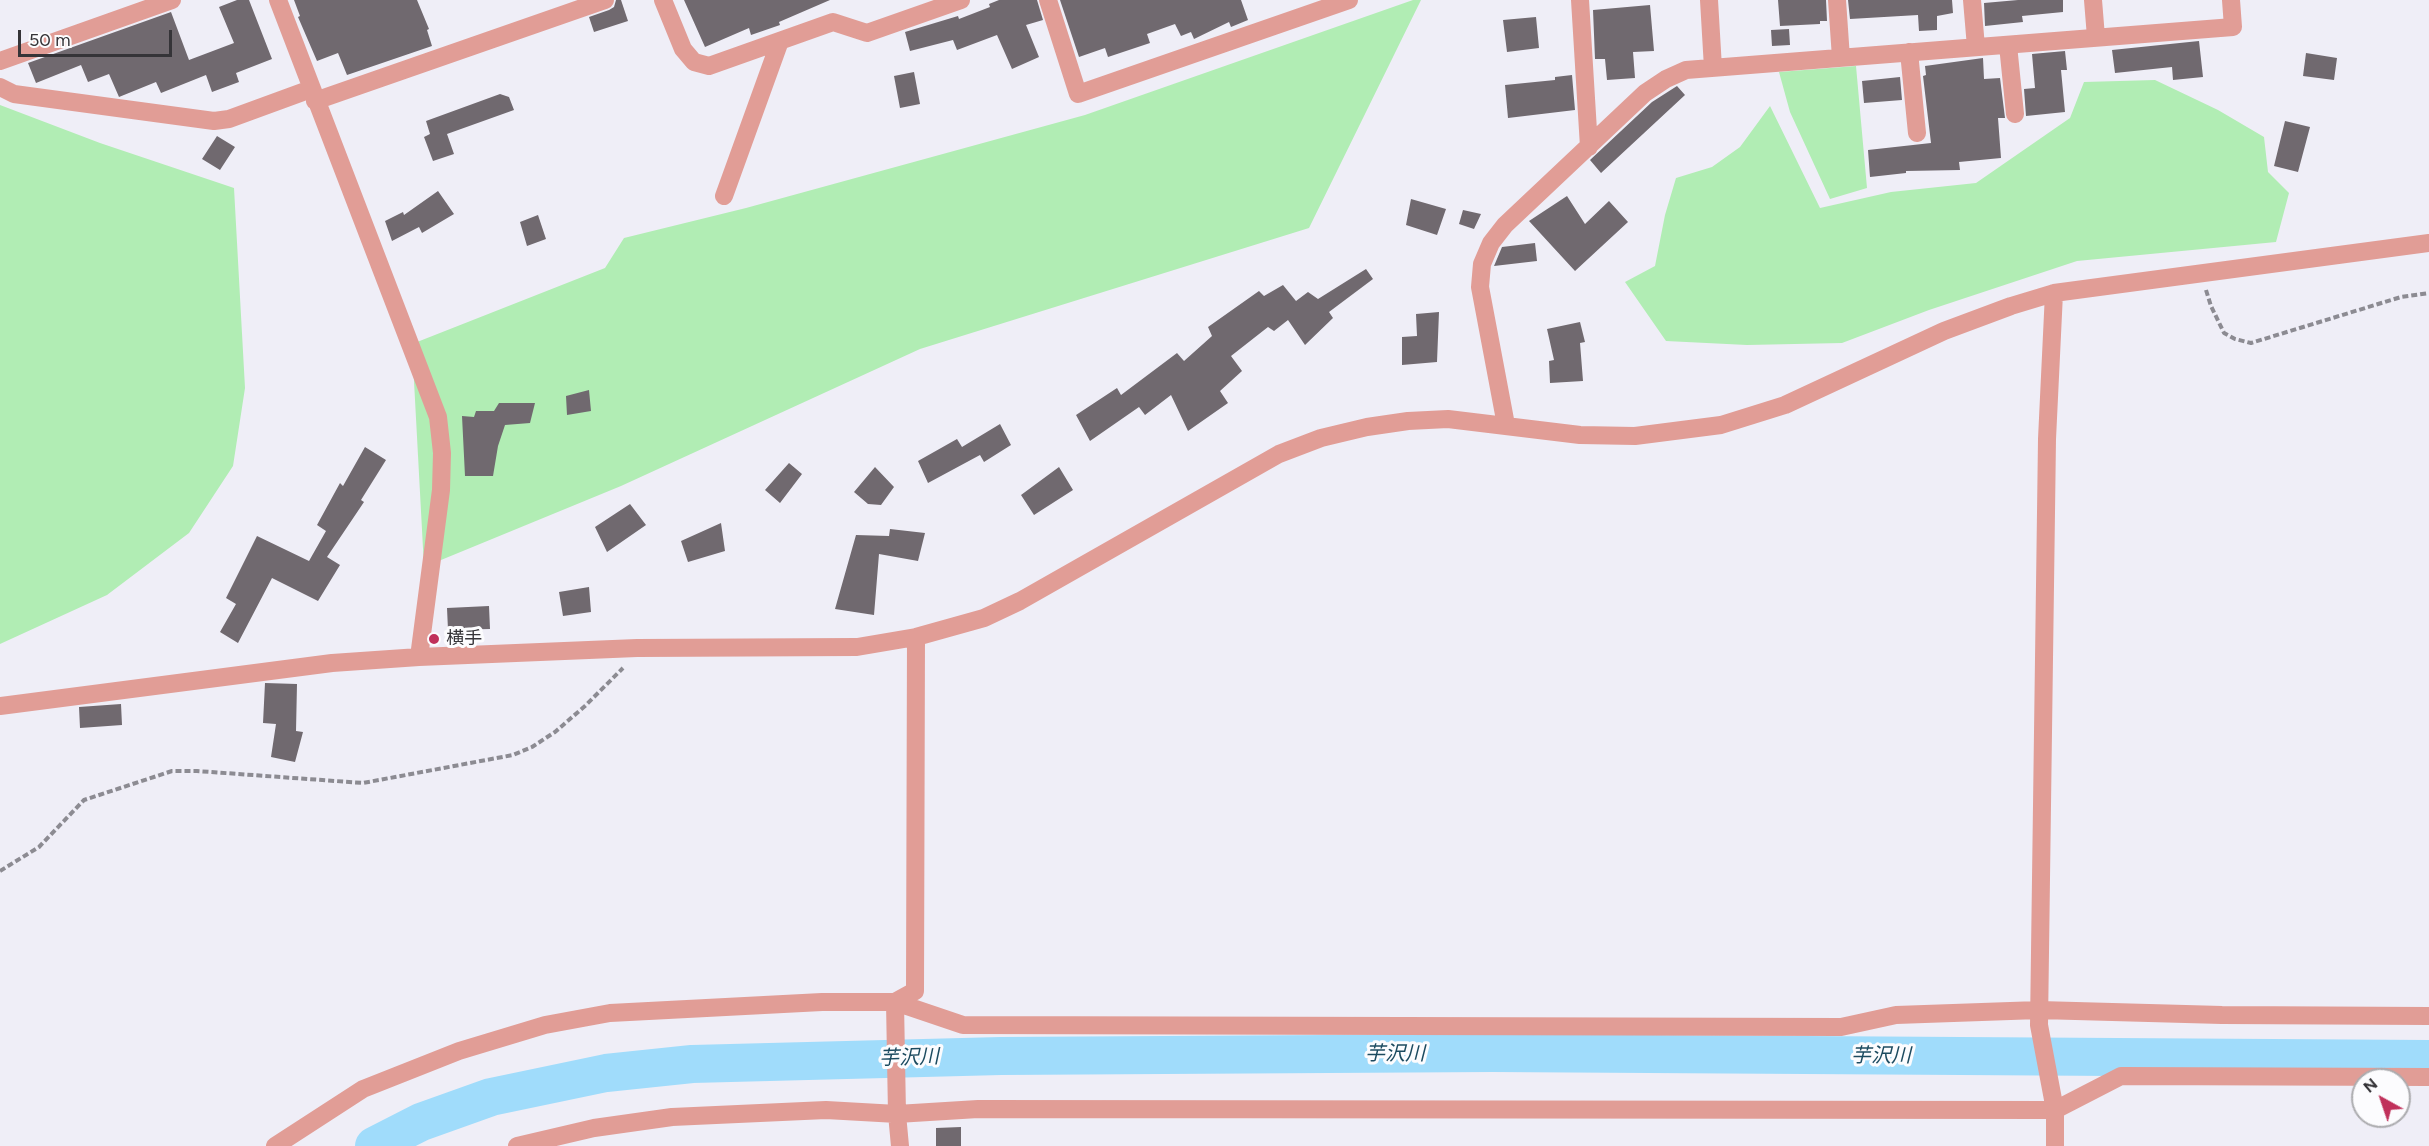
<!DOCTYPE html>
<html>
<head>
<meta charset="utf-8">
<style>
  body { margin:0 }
  #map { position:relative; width:2429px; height:1146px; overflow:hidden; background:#efeef7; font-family:Figtree,sans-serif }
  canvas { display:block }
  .north { position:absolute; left:2351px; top:1068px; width:60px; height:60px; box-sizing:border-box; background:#fcfcfe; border:2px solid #acacaf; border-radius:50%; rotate:320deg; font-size:16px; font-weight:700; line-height:24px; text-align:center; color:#353438 }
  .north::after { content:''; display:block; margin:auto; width:21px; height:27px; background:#c0315b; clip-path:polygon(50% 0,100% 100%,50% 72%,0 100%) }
  .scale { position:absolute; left:18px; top:30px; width:154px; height:27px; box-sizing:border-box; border:3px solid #353438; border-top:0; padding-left:8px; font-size:18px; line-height:21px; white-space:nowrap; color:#353438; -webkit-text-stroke:4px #fcfcfe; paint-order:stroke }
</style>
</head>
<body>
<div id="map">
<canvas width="2429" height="1146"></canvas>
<div class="north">N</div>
<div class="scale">50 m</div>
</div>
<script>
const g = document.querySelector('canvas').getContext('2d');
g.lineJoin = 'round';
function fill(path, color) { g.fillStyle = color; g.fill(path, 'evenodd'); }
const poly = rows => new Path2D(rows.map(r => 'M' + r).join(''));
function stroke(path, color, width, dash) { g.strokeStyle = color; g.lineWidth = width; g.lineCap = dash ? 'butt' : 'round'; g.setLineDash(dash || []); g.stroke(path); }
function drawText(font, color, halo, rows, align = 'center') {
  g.font = font + ' Figtree,"Noto Sans JP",sans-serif'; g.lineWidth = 6; g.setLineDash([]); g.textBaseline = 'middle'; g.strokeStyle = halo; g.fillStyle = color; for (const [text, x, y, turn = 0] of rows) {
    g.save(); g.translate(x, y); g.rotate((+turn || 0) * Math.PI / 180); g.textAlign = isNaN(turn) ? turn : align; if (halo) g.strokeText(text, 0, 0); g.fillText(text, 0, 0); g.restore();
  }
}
fill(poly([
  [1413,0,1421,0,1309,228,920,349,621,486,424,567,412,344,605,268,624,238,746,208,1085,115],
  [1856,66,1867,188,1830,199,1790,112,1779,72],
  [2155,80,2218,110,2264,137,2268,172,2289,193,2276,242,2077,261,1929,310,1842,343,1747,345,1666,341,1625,282,1655,266,1665,215,1676,178,1712,167,1740,147,1770,106,1820,208,1891,192,1976,183,2070,118,2084,82],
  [0,105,100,143,234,188,245,388,233,466,189,533,107,595,0,644]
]), '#b1edb4');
stroke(poly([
  [374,1146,421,1122,491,1097,606,1073,692,1064,1001,1056,1492,1053,2429,1059]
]), '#a0dcfb', 38);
fill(poly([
  [237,0,249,0,272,59,236,73,239,82,212,92,206,75,161,93,156,82,119,97,109,74,88,82,81,65,36,83,28,63,171,12,189,60,234,43,219,7],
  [294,0,417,0,429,29,427,30,432,46,347,75,338,53,317,61,298,17,300,16],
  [616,0,621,0,628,21,594,32,589,17,609,10,614,7],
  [684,0,830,0,779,22,780,25,751,35,749,28,705,47],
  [999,0,1037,0,1043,20,1026,25,1039,57,1012,69,997,35,957,50,953,40,910,51,905,32,958,16,959,19,990,7,989,4],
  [1060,0,1241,0,1248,20,1231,27,1229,22,1194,39,1191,32,1181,36,1175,24,1147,34,1150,43,1108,57,1105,48,1079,57],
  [1778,0,1826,0,1827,21,1820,21,1820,24,1780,26],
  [1848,0,1952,0,1953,13,1937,16,1937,30,1919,31,1918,15,1850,19],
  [2018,0,2063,0,2063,12,2022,16,2023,22,1985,26,1984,3],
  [1650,5,1654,51,1633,52,1635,78,1607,80,1605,59,1595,59,1593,10],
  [1536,17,1539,48,1507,52,1503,20],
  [1789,29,1790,45,1772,46,1771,30],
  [2199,41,2203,77,2173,80,2172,67,2115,73,2112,50],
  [2065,51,2067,70,2061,70,2065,112,2026,116,2024,89,2035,88,2032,54],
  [2306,53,2337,58,2334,80,2303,76],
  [1983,58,1984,79,2000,78,2005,118,1998,118,2001,158,1959,162,1960,170,1906,171,1906,173,1870,177,1868,150,1931,143,1923,76,1926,75,1925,66],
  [914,72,920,104,900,108,894,76],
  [1572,75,1575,110,1508,118,1505,85,1555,80,1555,77],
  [1900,77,1902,100,1864,103,1862,81],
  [1677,86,1685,95,1601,173,1590,160,1652,102],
  [500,94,509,97,514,110,447,134,454,154,433,161,424,137,430,134,426,121],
  [2285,121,2310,127,2298,172,2274,166],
  [217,136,235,147,220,170,202,159],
  [438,191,454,214,422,233,419,227,392,241,385,221,403,212,404,215],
  [1567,196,1585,224,1609,201,1628,222,1575,271,1529,221],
  [1411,199,1446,209,1437,235,1406,225],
  [1463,210,1481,214,1474,229,1459,224],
  [538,215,546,239,527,246,520,222],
  [1535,243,1537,261,1494,266,1502,247],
  [1366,269,1373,279,1329,312,1333,318,1305,345,1288,320,1274,331,1268,327,1231,356,1242,371,1220,391,1228,403,1188,431,1171,395,1145,415,1139,407,1090,441,1076,415,1117,388,1121,395,1177,353,1184,361,1212,336,1208,327,1259,291,1264,296,1283,285,1296,301,1308,292,1318,299],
  [1439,312,1437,362,1402,365,1402,337,1417,336,1416,314],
  [1580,322,1585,342,1580,343,1583,381,1550,383,1549,361,1554,360,1547,329],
  [589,390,591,411,567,415,566,396],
  [499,403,535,403,530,423,505,425,498,446,493,476,465,476,462,416,474,417,476,411,494,411],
  [1000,424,1011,445,984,462,980,455,928,483,918,461,957,439,962,447],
  [365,447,386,460,361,500,364,502,327,557,340,565,318,601,272,578,238,643,220,632,236,604,226,598,257,536,309,561,326,531,317,525,340,483,343,486],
  [789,463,802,474,780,503,765,490],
  [875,467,894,487,881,505,868,504,854,492],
  [1059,467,1073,490,1034,515,1021,495],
  [630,504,646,525,607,552,595,527],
  [721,523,725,551,688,562,681,541],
  [890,529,925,533,918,561,879,554,874,615,835,609,856,535,889,536],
  [589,587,591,612,563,616,559,592],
  [489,606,490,629,448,630,447,608],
  [265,683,297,684,296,731,303,732,295,762,271,757,276,724,263,723],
  [121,704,122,725,80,728,79,707],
  [961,1127,961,1146,936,1146,936,1128]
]), '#70696f');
stroke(poly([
  [2206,290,2211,306,2224,333,2235,339,2251,343,2401,297,2429,293],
  [0,871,39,847,84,800,172,771,197,771,363,783,513,755,532,747,555,732,585,706,623,668]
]), '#8c8b92', 4, [6, 3]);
stroke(poly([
  [278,0,438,417,442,453,441,490,419,657],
  [663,0,683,49,694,62,709,66,833,22,867,33,961,0],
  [1048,0,1078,94,1349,0],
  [1580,0,1589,147],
  [1709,0,1713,68],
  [1837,0,1841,58],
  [1972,0,1976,47],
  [2093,0,2096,37],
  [2008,45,2015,114],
  [1909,52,1917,133],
  [0,61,172,0],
  [0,87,14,94,214,121,229,119,311,89],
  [315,101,605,0],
  [724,196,780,41],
  [2054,293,2047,439,2039,1025,2055,1110,2055,1146],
  [1506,425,1480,287,1482,264,1491,243,1505,225,1645,93,1666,79,1686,70,2233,27,2231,0],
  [0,706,332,663,419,657,637,648,857,647,916,637,984,618,1020,601,1279,454,1321,438,1367,427,1408,421,1448,419,1580,435,1635,436,1721,425,1785,405,1944,331,2011,306,2054,293,2429,243],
  [895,1002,915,991,916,637],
  [895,1002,897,1114,900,1146],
  [275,1146,363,1089,459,1051,545,1025,610,1013,822,1002,895,1002,963,1025,1841,1027,1896,1015,2039,1010,2222,1015,2429,1016],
  [517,1146,594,1128,672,1117,826,1110,897,1114,978,1109,2055,1110,2121,1076,2429,1077]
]), '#e19d96', 18);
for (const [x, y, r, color] of [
  [434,639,6,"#c0315b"]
]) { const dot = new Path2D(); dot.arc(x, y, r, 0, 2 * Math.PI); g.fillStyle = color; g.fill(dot); stroke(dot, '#fcfcfe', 2); }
drawText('18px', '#353438', '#fcfcfe', [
  ["横手",446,639]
], 'left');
drawText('italic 20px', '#1c4b60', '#fcfcfe', [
  ["芋沢川",1395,1054],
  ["芋沢川",1881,1056],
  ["芋沢川",909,1058,-2]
]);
</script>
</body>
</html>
